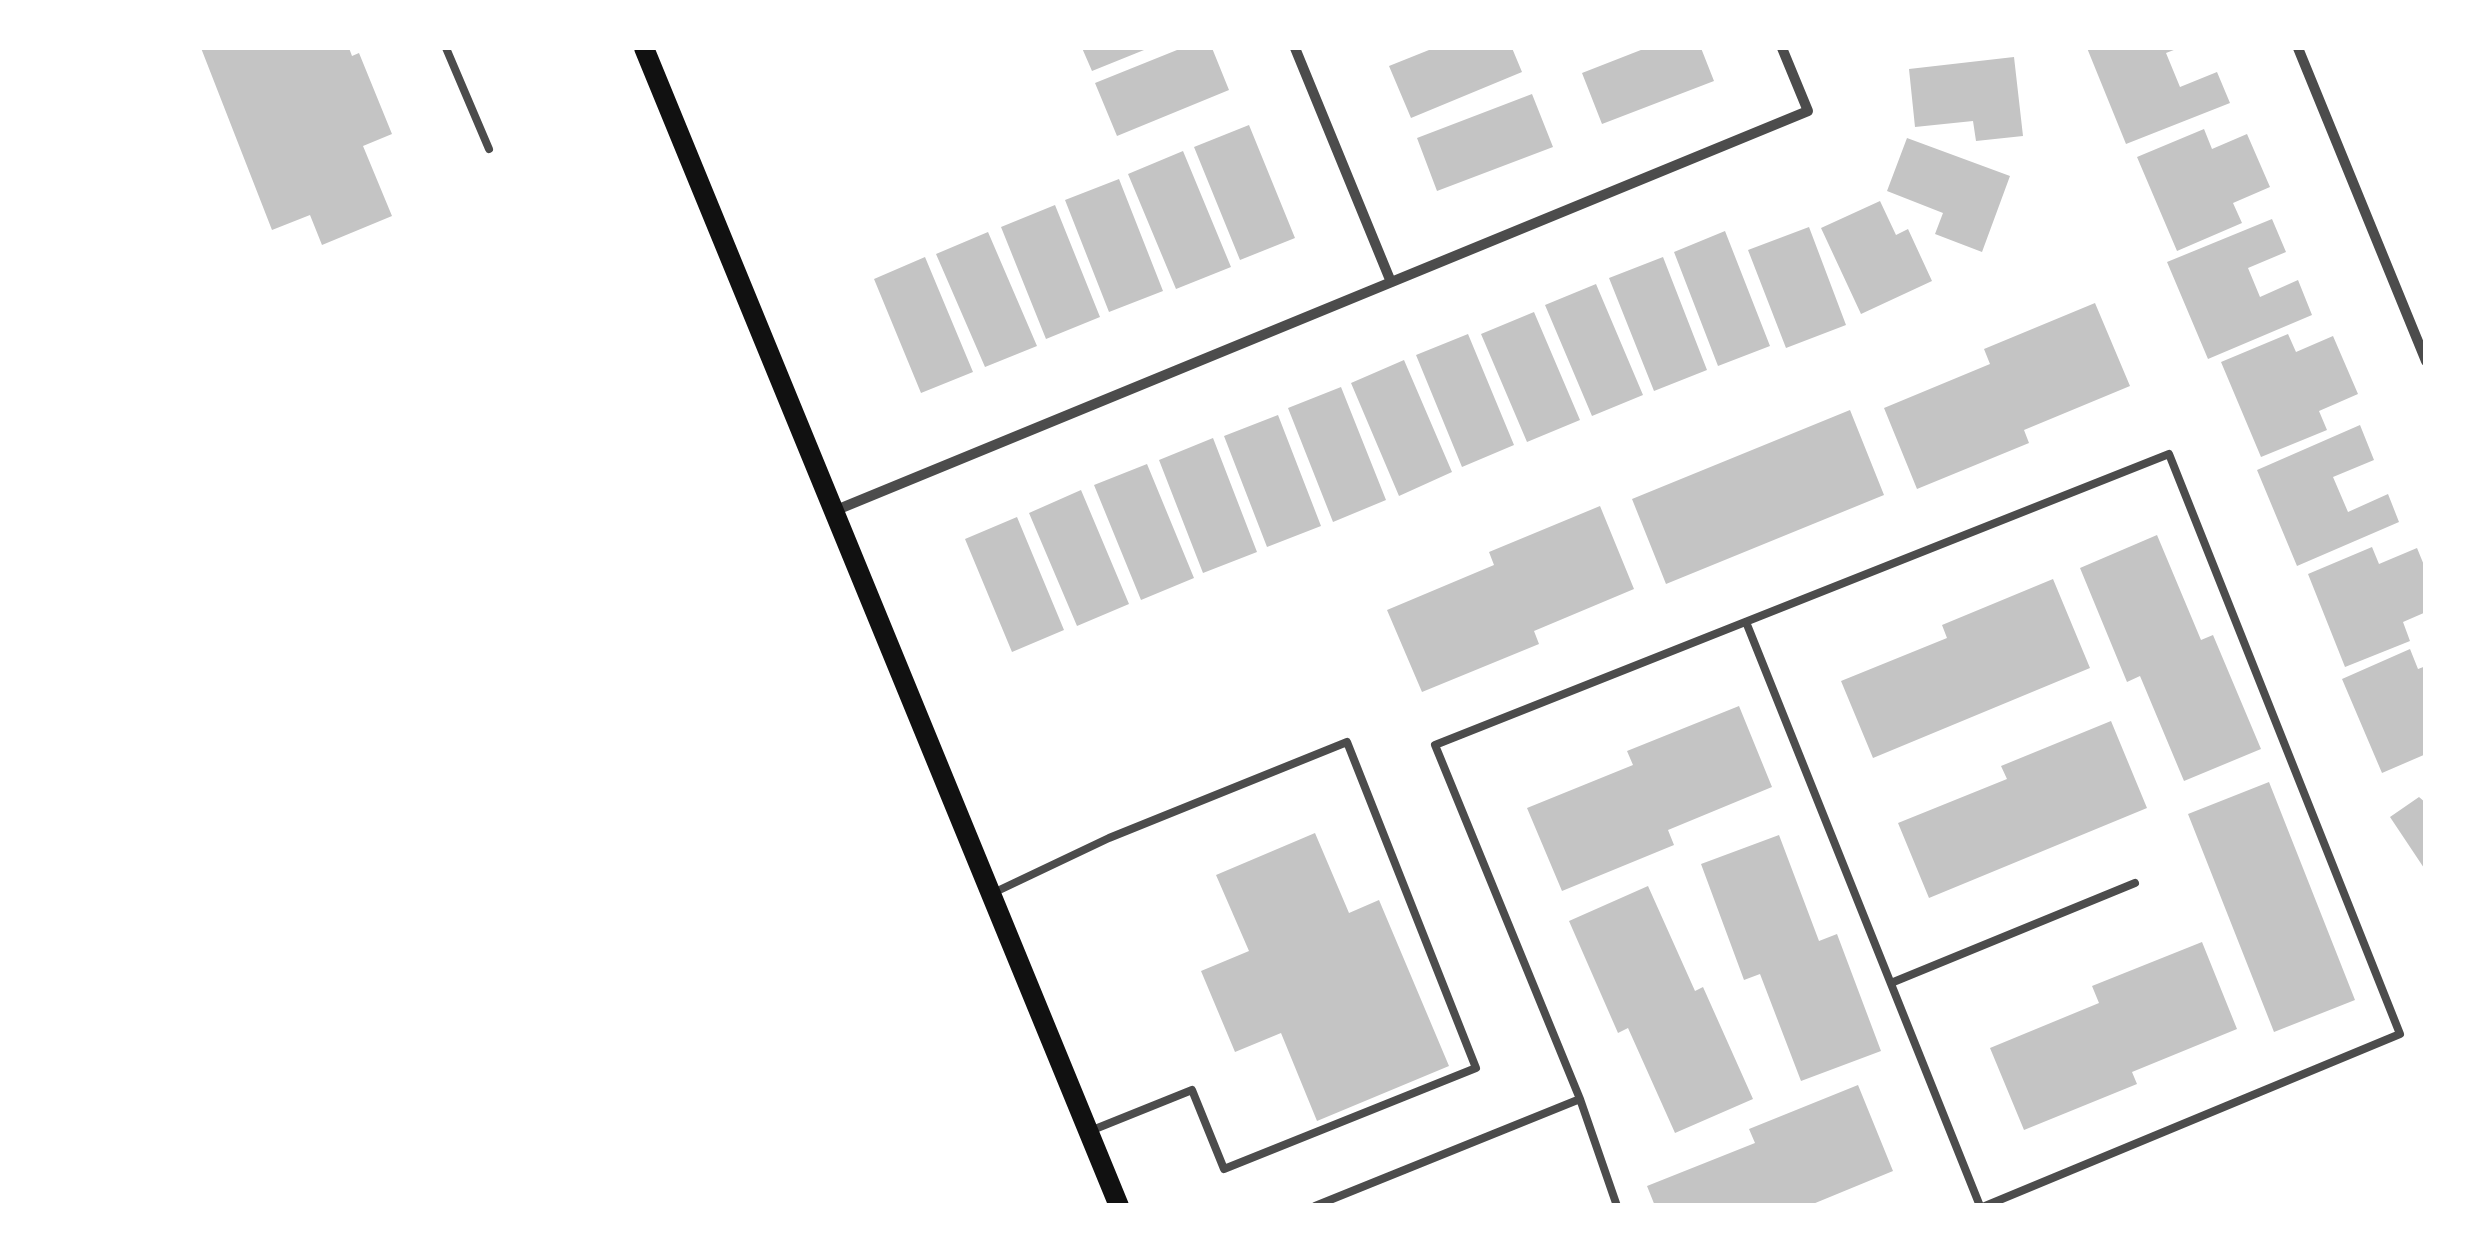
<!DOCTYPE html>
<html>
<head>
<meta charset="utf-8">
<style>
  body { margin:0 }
  #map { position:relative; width:2473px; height:1253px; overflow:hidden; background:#fff; font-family:Manrope,sans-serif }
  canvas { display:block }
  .frame { position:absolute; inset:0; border:50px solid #fff; pointer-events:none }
</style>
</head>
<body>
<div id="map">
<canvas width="2473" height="1253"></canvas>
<div class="frame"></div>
</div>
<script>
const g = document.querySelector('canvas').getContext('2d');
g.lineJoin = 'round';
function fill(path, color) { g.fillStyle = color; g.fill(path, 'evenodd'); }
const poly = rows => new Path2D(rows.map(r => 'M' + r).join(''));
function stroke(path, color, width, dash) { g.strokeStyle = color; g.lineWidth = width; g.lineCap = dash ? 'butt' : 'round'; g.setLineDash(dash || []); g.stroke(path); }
fill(poly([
  [201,48,349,48,352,56,359,53,392,134,363,146,392,216,322,245,310,215,272,230],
  [1082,48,1149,48,1092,71],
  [1182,48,1212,48,1229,90,1117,136,1095,83],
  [1434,48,1512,48,1522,72,1411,118,1389,66],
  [1646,48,1701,48,1714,81,1602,124,1582,73],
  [2087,48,2179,48,2166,53,2180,87,2217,72,2230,103,2126,144],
  [2014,57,2023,136,1976,141,1973,121,1915,127,1909,69],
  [1532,94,1553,147,1437,191,1417,138],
  [1249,125,1295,238,1240,260,1194,147],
  [2204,129,2212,149,2247,134,2270,187,2233,203,2242,223,2177,251,2137,157],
  [1907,138,2010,176,1982,252,1935,234,1943,213,1887,191],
  [1183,151,1231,267,1176,289,1128,174],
  [1119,179,1163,291,1109,312,1065,200],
  [1880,201,1896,235,1908,229,1932,281,1861,314,1821,228],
  [1055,205,1100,317,1046,339,1001,227],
  [2272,219,2286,252,2248,268,2260,297,2298,280,2312,315,2208,359,2167,262],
  [1809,227,1846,325,1786,348,1748,250],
  [1725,231,1770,346,1718,366,1674,252],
  [988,232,1037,346,985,367,936,254],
  [925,257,973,372,921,393,874,279],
  [1663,257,1707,370,1654,391,1609,278],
  [1596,284,1643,395,1592,416,1545,305],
  [2095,303,2130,386,2024,430,2029,443,1917,489,1884,408,1990,364,1984,349],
  [1534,312,1580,420,1527,442,1481,334],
  [1468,334,1514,445,1462,467,1416,355],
  [2288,334,2296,352,2333,336,2358,394,2319,411,2327,430,2261,457,2221,362],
  [1404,360,1452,472,1399,496,1351,383],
  [1341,387,1386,500,1333,522,1288,408],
  [1850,410,1884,495,1666,584,1632,499],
  [1278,415,1321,526,1267,547,1224,436],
  [2360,425,2374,460,2333,477,2348,512,2388,494,2399,522,2297,566,2257,470],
  [1213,438,1257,552,1203,573,1159,460],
  [1147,464,1194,578,1141,600,1094,485],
  [1081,490,1129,604,1077,626,1029,513],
  [1600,506,1634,589,1534,631,1539,644,1422,692,1387,610,1494,565,1489,552],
  [1017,517,1064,630,1012,652,965,539],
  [2157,535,2201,640,2213,635,2261,749,2184,781,2140,676,2127,682,2080,568],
  [2372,547,2379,564,2417,548,2426,570,2426,612,2403,622,2410,641,2345,667,2308,574],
  [2053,579,2090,668,1873,758,1841,681,1947,638,1942,625],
  [2410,649,2418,669,2426,666,2426,754,2382,773,2342,679],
  [1739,706,1772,787,1668,830,1674,845,1562,891,1527,808,1633,765,1627,751],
  [2111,721,2147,808,1929,898,1898,823,2007,779,2001,766],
  [2269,782,2355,1000,2274,1032,2188,814],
  [2419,797,2426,803,2426,871,2390,817],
  [1315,833,1349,913,1379,900,1449,1066,1317,1121,1281,1033,1235,1052,1201,971,1249,951,1216,875],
  [1779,835,1819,941,1837,934,1881,1051,1801,1081,1760,974,1744,980,1701,864],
  [1648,886,1695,991,1703,987,1753,1099,1675,1133,1628,1028,1618,1033,1569,921],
  [2202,942,2237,1029,2132,1072,2137,1084,2024,1130,1990,1048,2099,1003,2092,986],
  [1858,1085,1893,1171,1808,1206,1655,1206,1647,1186,1755,1143,1749,1129]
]), '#c4c4c4');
stroke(poly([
  [446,48,489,149],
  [1746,622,1980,1206],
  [991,894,1109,838,1347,742,1476,1068,1224,1169,1192,1090,1090,1131],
  [1891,983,2135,883],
  [1580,1099,1617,1206],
  [1315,1206,1580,1099,1435,745,2169,454,2400,1034,1985,1206]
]), '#4c4c4c', 8);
stroke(poly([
  [1295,48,1391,282],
  [2298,48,2426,361],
  [834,511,1808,111,1782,48]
]), '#4c4c4c', 10);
stroke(poly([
  [644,48,1119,1206]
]), '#111', 20);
</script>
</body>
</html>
